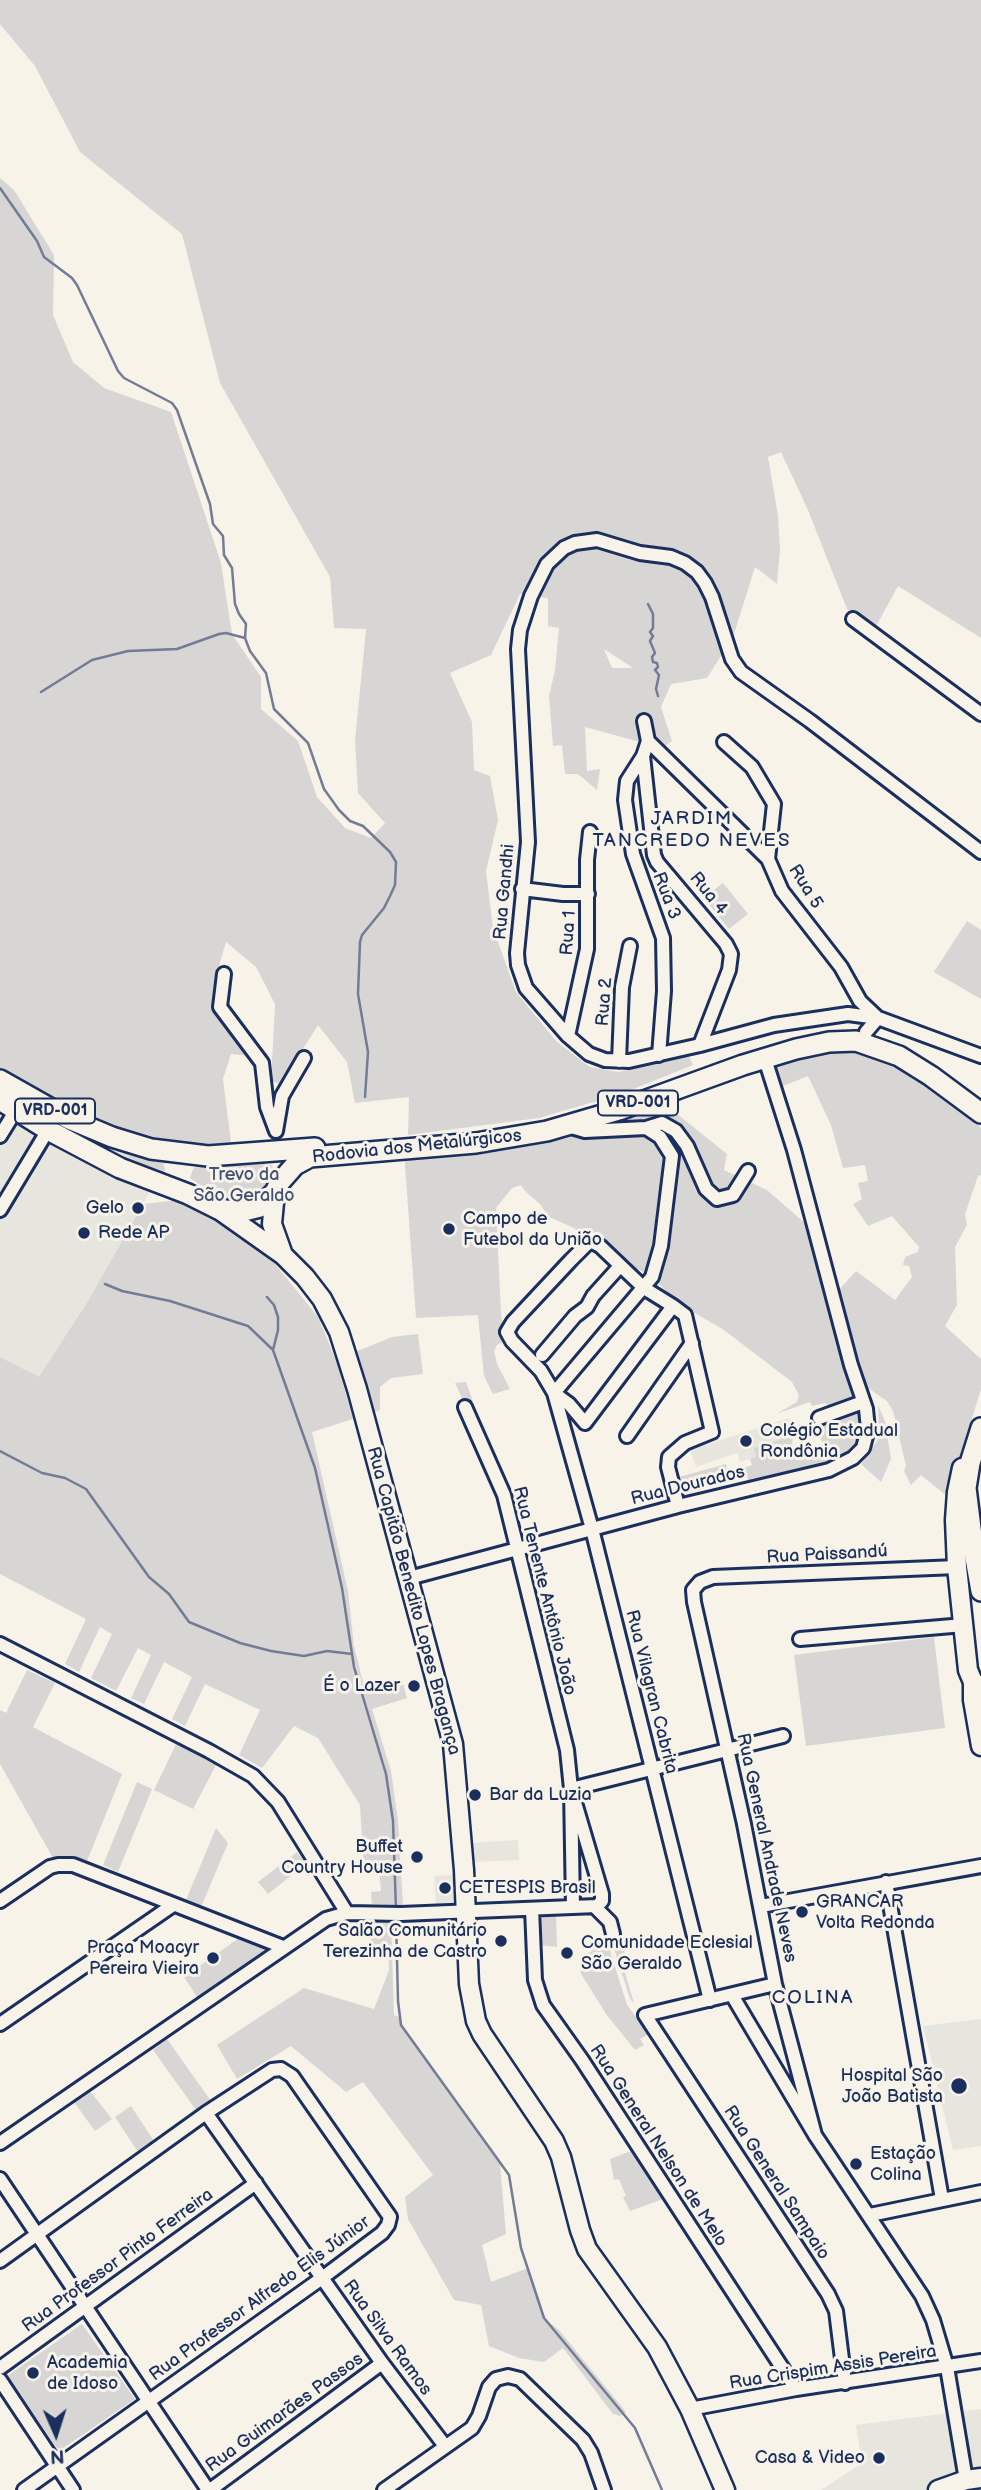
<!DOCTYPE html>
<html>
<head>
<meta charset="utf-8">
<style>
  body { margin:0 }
  #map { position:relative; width:981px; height:2490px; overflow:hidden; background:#f7f3e8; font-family:"Balsamiq Sans",sans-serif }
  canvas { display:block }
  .north { position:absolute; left:21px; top:2399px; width:70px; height:70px; -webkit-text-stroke:5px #f7f3e8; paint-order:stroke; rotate:177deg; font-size:19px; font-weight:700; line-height:28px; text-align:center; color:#1b2f5e }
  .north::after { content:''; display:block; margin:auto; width:24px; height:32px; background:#1b2f5e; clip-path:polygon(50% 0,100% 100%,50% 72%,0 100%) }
</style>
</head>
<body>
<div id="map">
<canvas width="981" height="2490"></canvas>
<div class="north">N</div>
</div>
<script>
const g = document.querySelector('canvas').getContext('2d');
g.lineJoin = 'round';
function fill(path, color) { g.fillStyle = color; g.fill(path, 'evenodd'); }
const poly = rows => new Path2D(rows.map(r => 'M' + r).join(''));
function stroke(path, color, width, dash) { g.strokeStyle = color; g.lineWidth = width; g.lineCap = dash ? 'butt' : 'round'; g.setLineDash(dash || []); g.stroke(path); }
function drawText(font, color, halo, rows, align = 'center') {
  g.font = font + ' "Balsamiq Sans",sans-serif'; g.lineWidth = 6; g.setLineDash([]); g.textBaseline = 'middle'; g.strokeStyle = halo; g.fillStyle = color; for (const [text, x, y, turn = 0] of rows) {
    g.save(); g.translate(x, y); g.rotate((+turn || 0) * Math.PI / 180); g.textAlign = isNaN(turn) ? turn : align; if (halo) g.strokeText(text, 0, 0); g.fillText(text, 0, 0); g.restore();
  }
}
fill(poly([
  [0,1070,175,1147,88,1301,39,1378,0,1357],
  [789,1418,794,1435,754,1448,756,1457,740,1462,737,1453,696,1467,690,1450],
  [518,1840,519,1860,472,1862,471,1843],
  [454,1875,455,1902,436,1904,434,1876],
  [981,2019,981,2146,953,2150,923,2026],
  [981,2409,981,2490,821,2490,862,2463,856,2425]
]), '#e6e5de');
fill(poly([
  [0,0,981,0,981,638,898,586,875,628,847,609,808,510,781,452,768,457,778,516,780,550,777,584,755,567,733,637,707,678,671,684,661,707,672,741,662,748,585,727,587,771,600,769,597,790,578,774,565,774,562,745,553,746,549,696,555,670,559,628,548,626,548,598,537,597,537,594,520,594,491,655,450,673,472,722,474,770,490,776,498,820,486,871,493,928,516,992,557,1042,590,1067,618,1072,653,1065,687,1052,693,1065,621,1094,539,1118,408,1135,409,1097,355,1103,347,1062,318,1025,281,1084,271,1081,275,1004,256,967,226,942,218,969,213,1010,250,1056,231,1054,223,1079,232,1150,175,1147,87,1119,0,1070,0,178,14,190,54,255,53,315,73,362,104,388,171,412,221,563,232,634,261,677,261,709,298,741,317,797,345,828,371,838,385,823,358,793,355,741,366,629,334,628,330,577,220,383,182,234,80,152,35,66,0,24],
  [604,649,633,668,612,668],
  [723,883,748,914,729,929,704,898],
  [967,921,981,930,981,999,934,972],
  [855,1049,900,1065,963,1109,981,1128,981,1175,978,1176,965,1214,967,1225,955,1247,957,1305,945,1326,981,1359,981,1389,948,1497,921,1475,911,1485,904,1471,906,1466,893,1411,887,1401,868,1388,837,1292,856,1271,895,1300,912,1277,909,1266,903,1265,905,1257,918,1252,919,1247,892,1216,868,1226,853,1204,862,1199,858,1183,868,1181,865,1165,843,1168,831,1125,808,1076,781,1087,772,1062,809,1052],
  [702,1089,671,1106,676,1113,727,1154,724,1170,767,1190,806,1224,859,1400,834,1409,825,1403,812,1406,810,1402,776,1414,797,1402,799,1395,792,1382,724,1330,679,1304,655,1280,663,1255,675,1194,679,1158,677,1143,668,1130,663,1128,600,1127,627,1111],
  [565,1130,646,1134,662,1146,668,1165,650,1276,619,1259,591,1236,584,1237,574,1228,549,1217,540,1204,526,1192,521,1185,512,1188,496,1208,501,1313,504,1341,497,1345,494,1351,497,1364,510,1389,493,1394,484,1376,478,1315,416,1318,404,1151],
  [122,1151,162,1163,165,1169,163,1173,157,1173,122,1153],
  [263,1163,272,1165,276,1174,257,1203,227,1203,190,1178,193,1169,199,1165],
  [179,1200,250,1242,275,1264,318,1317,337,1363,353,1419,312,1432,348,1591,354,1646,364,1686,366,1691,402,1680,407,1698,372,1709,391,1771,398,1821,403,1906,372,1904,371,1892,381,1891,379,1871,364,1872,360,1805,318,1738,294,1726,262,1768,239,1755,260,1710,205,1684,185,1726,172,1719,192,1677,164,1662,144,1704,131,1698,151,1655,138,1648,116,1691,91,1678,112,1634,100,1627,79,1672,65,1664,86,1619,0,1574,0,1357,39,1377,88,1301,143,1204],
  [418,1334,423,1374,391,1378,380,1387,380,1410,372,1413,355,1352,392,1337],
  [466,1382,473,1401,464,1402,455,1383],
  [878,1405,885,1421,891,1459,881,1482,861,1464,879,1438],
  [858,1410,862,1416,862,1438,854,1451,828,1464,749,1482,744,1468,752,1465,750,1459,756,1457,754,1448,794,1435,792,1443,794,1453,823,1445,817,1423],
  [726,1464,730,1480,679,1494,675,1478],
  [934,1637,945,1728,806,1746,794,1655],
  [27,1670,55,1683,33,1727,122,1774,87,1861,73,1857,53,1858,0,1764,0,1710,6,1713],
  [176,1744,216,1765,193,1809,154,1790],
  [137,1782,152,1789,118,1872,103,1865],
  [216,1828,228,1843,201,1907,186,1900],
  [297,1852,306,1864,268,1894,258,1882],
  [556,1915,557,1947,540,1945,539,1916],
  [359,1921,391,1921,394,2015,399,2017,405,2031,500,2163,506,2234,482,2245,491,2282,528,2268,544,2318,559,2330,626,2412,620,2416,613,2414,563,2348,544,2362,519,2358,489,2346,481,2305,454,2300,408,2219,405,2197,433,2175,363,2082,346,2092,291,2046,237,2079,217,2045,304,1988,374,2009,389,1970,388,1950,371,1950,370,1931,360,1931],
  [620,1936,627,1961,622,1963,634,2003,630,1999,614,1948,611,1938],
  [239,1938,267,1949,197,1997,184,1977],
  [606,1938,627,2005,649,2034,640,2039,644,2045,635,2050,606,2014,580,1972,587,1967,587,1954,596,1948,598,1942],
  [167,2039,211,2101,196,2110,153,2050],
  [90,2091,112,2119,95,2131,74,2102],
  [131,2106,154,2141,138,2152,115,2117],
  [631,2151,663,2199,630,2211,623,2197,626,2196,619,2179,614,2180,610,2159],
  [82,2324,135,2399,59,2451,7,2376]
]), '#d7d6d4');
stroke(poly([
  [0,188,37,241,44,257,72,278,77,285,118,371,124,378,172,403,177,410,210,504,213,524,223,536,224,555,232,568,235,604,239,614,246,624,245,638,250,651,266,673,274,709,308,743,324,789,339,810,350,821,363,826,390,852,396,862,395,885,390,896,384,908,362,935,360,942,358,994,368,1052,365,1097],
  [648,604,653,614,653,628,650,632,653,636,650,641,655,653,652,657,653,662,657,663,658,667,655,670,659,675,656,689,658,696],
  [41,692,92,660,128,651,177,649,219,634,226,633,245,638],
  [105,1284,122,1291,170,1301,248,1326,272,1349],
  [267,1297,274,1305,278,1317,278,1330,273,1350,315,1468,342,1588,354,1667,386,1774,393,1821,396,1910],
  [0,1451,42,1473,65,1478,86,1489,149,1577,169,1594,189,1622,240,1643,271,1651,304,1656,327,1651,352,1654],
  [396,1917,398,2001,401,2025,509,2175,521,2248,544,2318,635,2428,662,2490]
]), '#727c95', 2.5);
const street = poly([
  [853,619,981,714],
  [644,721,648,741,643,756,654,855,657,862,726,944,731,954,729,970,700,1045],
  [648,741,768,859,782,891,841,967,860,1001,878,1018,866,1032],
  [724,742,752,767,774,804,768,859],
  [643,756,627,781,625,800,633,854,663,938,664,991,659,1055],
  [981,852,810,721,741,672,732,659,712,597,705,583,697,572,685,563,671,557,640,553,597,540,575,543,564,548,547,564,531,596,520,630,518,649,528,842,517,953,518,965,526,988,568,1036,589,1054,605,1060,629,1061,700,1045,774,1025,848,1014,878,1018,981,1056],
  [522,889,563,894,588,894],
  [224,974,220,1007,262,1063,267,1107,276,1131],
  [568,1036,587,949,587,860,590,832],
  [619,1061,622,987,630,946],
  [568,1126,585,1131,646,1128,660,1137,672,1156,661,1246,652,1277,554,1393,592,1529,710,2000],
  [646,1128,662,1123,676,1131,687,1146,706,1189,717,1199,733,1195,748,1171],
  [276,1131,282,1096,304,1058],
  [0,1136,16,1110],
  [0,1210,48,1130],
  [673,1306,585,1423,569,1404,554,1393,541,1371,512,1341,507,1332,513,1322,571,1260,587,1244,592,1242,600,1246,644,1288,673,1306,685,1315,712,1432,685,1443,669,1457,668,1467,678,1506],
  [542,1355,575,1316,587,1307,593,1296,620,1266],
  [465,1407,504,1495,567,1750,571,1789,573,1907],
  [819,1418,863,1402],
  [627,1436,692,1343],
  [409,1578,678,1506,829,1470,853,1458,863,1448,868,1429,866,1409,851,1365,794,1150,765,1059],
  [800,1639,964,1625],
  [0,1644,209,1751,253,1776,278,1802,347,1913],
  [571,1789,783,1736],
  [886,1882,942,2199],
  [0,1901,50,1867,58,1865,73,1865,283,1947],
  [761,1906,981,1866],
  [595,1907,610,1922,613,1934],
  [532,1909,535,1980,543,2005,582,2060,796,2389],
  [775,1984,645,2015,828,2294,836,2311,845,2383],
  [732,1995,815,2135,922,2296,933,2320,947,2367,966,2480],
  [0,2024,173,1905],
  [206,2113,382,2363,445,2446],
  [815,2135,775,1984,744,1824,694,1602,693,1590,700,1582,713,1577,957,1567],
  [0,2143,326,1919,347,1913,401,1914,597,1906,602,1901,602,1894,571,1789],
  [0,2179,208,2490],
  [870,2215,981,2192],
  [0,2261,206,2113,272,2070,281,2069,292,2076,390,2217,388,2225,382,2233,322,2278,24,2490],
  [0,2368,256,2183],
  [0,2380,73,2490],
  [690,2409,796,2389,981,2361],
  [210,2490,382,2363],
  [384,2490,472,2428,479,2416,489,2387,496,2379,508,2376,520,2379,583,2440,591,2453,604,2490]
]);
const secondary = poly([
  [275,1192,272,1224,282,1252],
  [218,1209,283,1255,305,1277,322,1299,339,1332,357,1389,453,1744,464,1870,469,1984,476,2021,482,2034,554,2141,561,2157,580,2230,587,2249,657,2347,690,2409,725,2490],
  [962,1468,957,1492,955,1520,957,1567,968,1670,973,1682,981,1686],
  [973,1682,973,1700,981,1746],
  [938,2490,966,2480,981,2478]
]);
const primary = poly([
  [0,1080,69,1119,112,1137,151,1149,208,1156,315,1148],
  [0,1100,48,1130,120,1168,188,1194,218,1209,240,1212,260,1207,275,1192,280,1182,295,1165,310,1157,476,1143,547,1131,619,1110,743,1065,796,1049,829,1042,856,1041,899,1056,931,1076,981,1113],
  [981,1428,970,1463,966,1488,974,1552,981,1591]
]);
stroke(street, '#1b2f5e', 18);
stroke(secondary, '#1b2f5e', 23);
stroke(primary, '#1b2f5e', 24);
stroke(street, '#f7f3e8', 12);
stroke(secondary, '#f7f3e8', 18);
stroke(primary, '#f7f3e8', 19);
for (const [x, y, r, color] of [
  [138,1208,7,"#1b2f5e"],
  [449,1229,7,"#1b2f5e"],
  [84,1233,7,"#1b2f5e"],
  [746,1441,7,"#1b2f5e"],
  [414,1686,7,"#1b2f5e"],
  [475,1795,7,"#1b2f5e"],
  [417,1857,7,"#1b2f5e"],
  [445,1888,7,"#1b2f5e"],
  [802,1912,7,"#1b2f5e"],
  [501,1941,7,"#1b2f5e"],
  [567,1953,7,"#1b2f5e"],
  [213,1958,7,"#1b2f5e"],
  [959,2086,9,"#1b2f5e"],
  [856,2164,7,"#1b2f5e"],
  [33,2373,7,"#1b2f5e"],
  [879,2458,7,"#1b2f5e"]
]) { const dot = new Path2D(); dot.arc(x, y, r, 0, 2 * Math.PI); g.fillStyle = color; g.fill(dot); stroke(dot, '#f7f3e8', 2.5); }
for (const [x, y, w] of [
  [638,1103,80],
  [55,1111,80]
]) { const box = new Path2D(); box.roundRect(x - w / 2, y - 12.5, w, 25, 5); g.fillStyle = '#f7f3e8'; g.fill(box); stroke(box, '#1b2f5e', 2); }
drawText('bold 16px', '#1b2f5e', null, [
  ["VRD-001",638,1103],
  ["VRD-001",55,1111]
]);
drawText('18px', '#1b2f5e', '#f7f3e8', [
  ["Rua 5",805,887,58],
  ["Rua Gandhi",505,892,-85],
  ["Rua 4",708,894,51],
  ["Rua 3",666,896,69],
  ["Rua 1",569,933,-86],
  ["Rua 2",605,1002,-86],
  ["Rodovia dos Metalúrgicos",417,1147,-6],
  ["Rua Dourados",688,1486,-14],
  ["Rua Paissandú",827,1555,-3],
  ["Rua Tenente Antônio João",544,1591,76],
  ["Rua Capitão Benedito Lopes Bragança",413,1601,75],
  ["Rua Vilagran Cabrita",651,1692,76],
  ["Rua General Andrade Neves",766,1848,78],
  ["Rua General Nelson de Melo",658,2146,57],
  ["Rua General Sampaio",776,2183,57],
  ["Rua Professor Pinto Ferreira",118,2261,-36],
  ["Rua Professor Alfredo Elis Júnior",260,2299,-36],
  ["Rua Silva Ramos",387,2338,54],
  ["Rua Crispim Assis Pereira",833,2368,-9],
  ["Rua Guimarães Passos",285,2413,-36]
]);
drawText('18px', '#415076', '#f7f3e8', [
  ["Trevo da",244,1175],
  ["São Geraldo",244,1196]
]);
drawText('18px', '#1b2f5e', '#f7f3e8', [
  ["Gelo",124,1208,"right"],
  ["Campo de",463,1219],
  ["Futebol da União",463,1240],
  ["Rede AP",98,1233],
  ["Colégio Estadual",760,1431],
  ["Rondônia",760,1452],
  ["É o Lazer",400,1686,"right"],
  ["Bar da Luzia",489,1795],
  ["Buffet",403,1847,"right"],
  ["Country House",403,1868,"right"],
  ["CETESPIS Brasil",459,1888],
  ["GRANCAR",816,1902],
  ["Volta Redonda",816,1923],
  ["Salão Comunitário",487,1931,"right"],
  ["Terezinha de Castro",487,1952,"right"],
  ["Comunidade Eclesial",581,1943],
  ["São Geraldo",581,1964],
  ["Praça Moacyr",199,1948,"right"],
  ["Pereira Vieira",199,1969,"right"],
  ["Hospital São",943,2076,"right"],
  ["João Batista",943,2097,"right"],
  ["Estação",870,2154],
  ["Colina",870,2175],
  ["Academia",47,2363],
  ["de Idoso",47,2384],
  ["Casa & Video",865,2458,"right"]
], 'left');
g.letterSpacing = '2px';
drawText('19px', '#1b2f5e', '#f7f3e8', [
  ["JARDIM",692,819],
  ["TANCREDO NEVES",692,841],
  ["COLINA",813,1998]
]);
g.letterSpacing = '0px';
</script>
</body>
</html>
